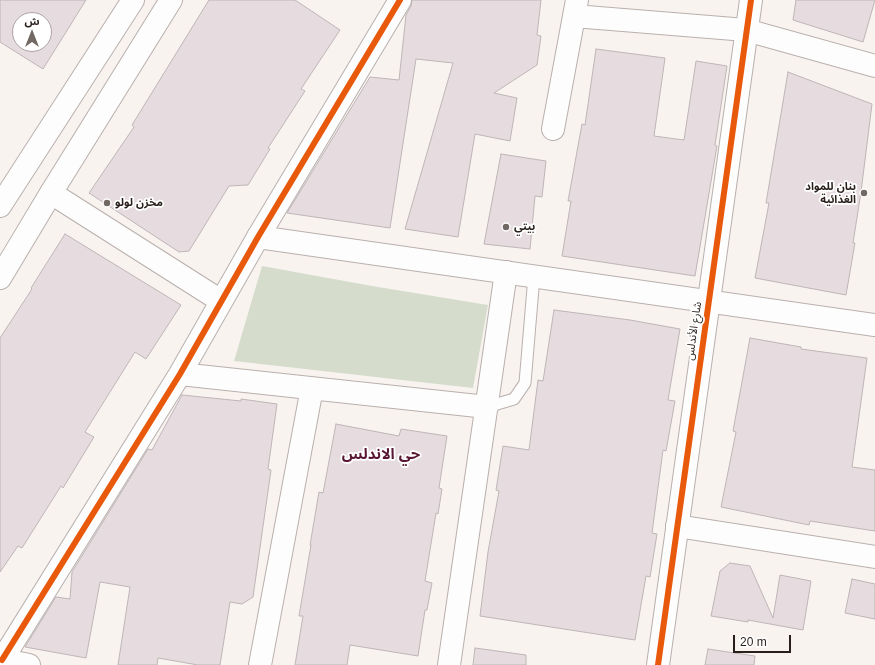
<!DOCTYPE html>
<html>
<head>
<meta charset="utf-8">
<style>
  body { margin:0 }
  #map { position:relative; width:875px; height:665px; overflow:hidden; background:#f9f3f0; font-family:Arial,"Noto Sans Arabic",sans-serif }
  canvas { display:block }
  .north { position:absolute; left:12px; top:12px; width:40px; height:40px; box-sizing:border-box; background:#fff; border:1px solid #a9a5a3; border-radius:50%; rotate:0deg; font-size:11px; font-weight:700; line-height:16px; text-align:center; color:#291f1a }
  .north::after { content:''; display:block; margin:auto; width:14px; height:18px; background:#726965; clip-path:polygon(50% 0,100% 100%,50% 72%,0 100%) }
  .scale { position:absolute; left:733px; top:635px; width:58px; height:18px; box-sizing:border-box; border:2px solid #291f1a; border-top:0; padding-left:5px; font-size:12px; line-height:14px; white-space:nowrap; color:#291f1a; -webkit-text-stroke:3px #fff; paint-order:stroke }
</style>
</head>
<body>
<div id="map">
<canvas width="875" height="665"></canvas>
<div class="north">ش</div>
<div class="scale">20 m</div>
</div>
<script>
const g = document.querySelector('canvas').getContext('2d');
g.lineJoin = 'round';
function fill(path, color) { g.fillStyle = color; g.fill(path, 'evenodd'); }
const poly = rows => new Path2D(rows.map(r => 'M' + r).join(''));
function stroke(path, color, width, dash) { g.strokeStyle = color; g.lineWidth = width; g.lineCap = dash ? 'butt' : 'round'; g.setLineDash(dash || []); g.stroke(path); }
function drawText(font, color, halo, rows, align = 'center') {
  g.font = font + ' Arial,"Noto Sans Arabic",sans-serif'; g.lineWidth = 3.5; g.setLineDash([]); g.textBaseline = 'middle'; g.strokeStyle = halo; g.fillStyle = color; for (const [text, x, y, turn = 0] of rows) {
    g.save(); g.translate(x, y); g.rotate((+turn || 0) * Math.PI / 180); g.textAlign = isNaN(turn) ? turn : align; if (halo) g.strokeText(text, 0, 0); g.fillText(text, 0, 0); g.restore();
  }
}
fill(poly([
  [262,266,372,286,488,305,473,388,234,361]
]), '#d5dccc');
const building = poly([
  [0,0,86,0,43,69,0,42,0,0],
  [20,20,44,20,44,44,20,44,20,20],
  [209,0,295,0,340,30,301,89,305,91,268,148,270,149,248,185,229,186,189,251,179,252,89,193,134,127,132,125,209,0],
  [412,0,541,0,537,35,541,36,537,65,494,93,517,98,510,141,475,134,458,237,405,229,453,63,416,59,390,228,287,213,370,77,399,80,406,15,411,6,412,0],
  [796,0,875,0,863,42,793,20,796,0],
  [596,49,665,58,654,136,684,140,696,61,727,66,715,145,717,146,695,276,562,256,571,201,568,201,582,124,585,125,596,49],
  [788,72,872,104,861,192,853,243,855,243,846,295,755,278,769,203,766,203,788,72],
  [501,154,546,161,542,197,535,196,530,249,484,244,501,154],
  [65,234,181,305,146,359,135,352,85,432,94,437,63,488,61,486,22,548,18,546,0,572,0,338,32,289,31,288,65,234],
  [554,310,630,320,680,329,668,400,675,401,666,451,663,450,652,533,657,534,650,577,646,576,635,640,480,616,488,552,499,491,496,490,503,446,529,450,538,380,543,381,554,310],
  [750,338,801,347,801,349,867,358,852,467,875,470,875,531,810,521,809,525,721,507,736,432,733,431,750,338],
  [182,395,241,401,241,399,277,404,268,469,271,470,253,597,242,604,230,602,220,665,198,665,158,658,157,665,118,665,130,587,100,582,86,658,25,647,56,597,70,599,72,572,148,449,152,450,182,395],
  [336,424,399,436,401,429,447,436,439,488,442,489,438,514,436,513,425,581,432,583,427,610,425,610,418,656,350,645,347,665,295,665,303,616,299,616,311,545,310,545,319,492,323,493,336,424],
  [730,563,750,566,773,618,780,575,811,581,803,630,748,620,748,622,711,616,720,571,730,563],
  [852,579,875,584,875,619,845,613,852,579],
  [475,648,526,655,526,665,473,665,475,648],
  [708,649,755,656,754,665,705,665,708,649]
]);
fill(building, '#e6dbde');
stroke(building, '#bdb5b7', 1);
const service = poly([
  [487,407,514,399,525,383,534,276]
]);
const minor = poly([
  [574,16,746,30,875,66],
  [553,129,577,0],
  [51,193,221,301],
  [180,374,487,407],
  [677,526,875,557],
  [0,659,29,665],
  [2,660,180,374,258,237,400,0],
  [260,665,312,388],
  [449,665,506,272]
]);
const tertiary = poly([
  [0,206,133,0],
  [258,237,875,325],
  [0,278,51,193,171,0],
  [658,665,751,0]
]);
stroke(service, '#b8b0ad', 13);
stroke(minor, '#b8b0ad', 24);
stroke(tertiary, '#b8b0ad', 24);
stroke(service, '#fefdfd', 11);
stroke(minor, '#fefdfd', 22);
stroke(tertiary, '#fefdfd', 22);
stroke(poly([
  [2,660,180,374,258,237,400,0],
  [658,665,751,0]
]), '#e8590c', 6);
for (const [x, y, r, color] of [
  [864,193,4,"#726965"],
  [107,203,4,"#726965"],
  [506,227,4,"#726965"]
]) { const dot = new Path2D(); dot.arc(x, y, r, 0, 2 * Math.PI); g.fillStyle = color; g.fill(dot); stroke(dot, '#fff', 1.5); }
drawText('bold 11px', '#291f1a', '#fff', [
  ["بنان للمواد",856,187,"right"],
  ["الغذائية",856,200,"right"],
  ["مخزن لولو",115,203],
  ["بيتي",514,227]
], 'left');
drawText('11px', '#291f1a', '#fff', [
  ["شارع الأندلس",694,331,-82]
]);
drawText('bold 15px', '#591733', '#fff', [
  ["حي الاندلس",381,455]
]);
</script>
</body>
</html>
